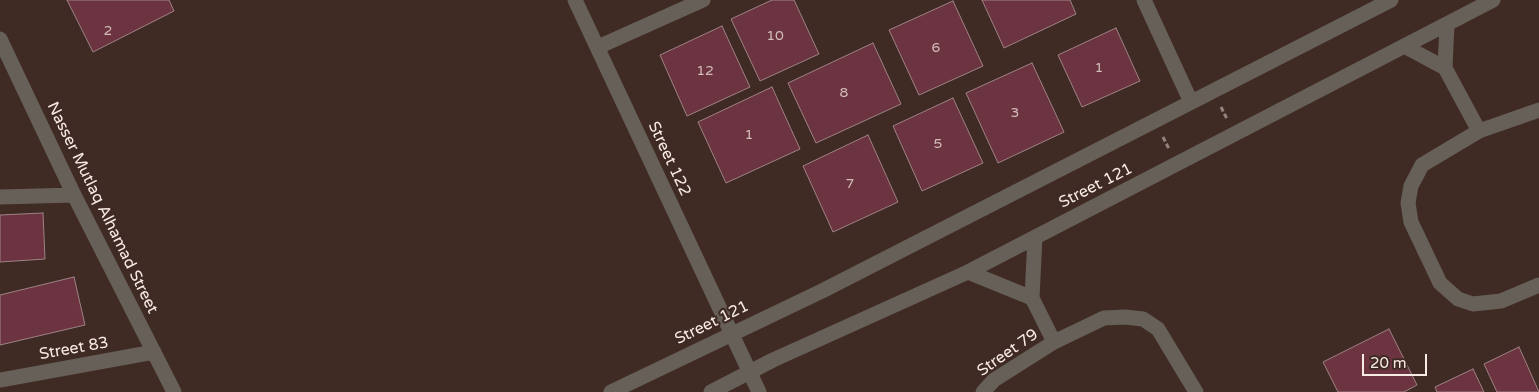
<!DOCTYPE html>
<html>
<head>
<meta charset="utf-8">
<style>
  body { margin:0 }
  #map { position:relative; width:1539px; height:392px; overflow:hidden; background:#3f2a24; font-family:"Varela Round",sans-serif }
  canvas { display:block }
  .scale { position:absolute; left:1362px; top:354px; width:65px; height:22px; box-sizing:border-box; border:2px solid #f8eae5; border-top:0; padding-left:6px; font-size:15px; line-height:18px; white-space:nowrap; color:#f8eae5; -webkit-text-stroke:4px #3f2a24; paint-order:stroke }
</style>
</head>
<body>
<div id="map">
<canvas width="1539" height="392"></canvas>
<div class="scale">20 m</div>
</div>
<script>
const g = document.querySelector('canvas').getContext('2d');
g.lineJoin = 'round';
function fill(path, color) { g.fillStyle = color; g.fill(path, 'evenodd'); }
const poly = rows => new Path2D(rows.map(r => 'M' + r).join(''));
function stroke(path, color, width, dash) { g.strokeStyle = color; g.lineWidth = width; g.lineCap = dash ? 'butt' : 'round'; g.setLineDash(dash || []); g.stroke(path); }
function drawText(font, color, halo, rows, align = 'center') {
  g.font = font + ' "Varela Round",sans-serif'; g.lineWidth = 4.5; g.setLineDash([]); g.textBaseline = 'middle'; g.strokeStyle = halo; g.fillStyle = color; for (const [text, x, y, turn = 0] of rows) {
    g.save(); g.translate(x, y); g.rotate((+turn || 0) * Math.PI / 180); g.textAlign = isNaN(turn) ? turn : align; if (halo) g.strokeText(text, 0, 0); g.fillText(text, 0, 0); g.restore();
  }
}
const building = poly([
  [67,0,169,0,174,11,93,52,67,0],
  [772,0,794,0,819,54,760,81,731,19,772,0],
  [982,0,1070,0,1076,14,1004,48,982,0],
  [953,1,983,66,919,95,889,30,953,1],
  [722,26,750,87,687,116,660,55,722,26],
  [1116,28,1140,81,1082,107,1058,55,1116,28],
  [873,43,901,104,816,143,788,83,873,43],
  [1032,63,1064,132,998,163,966,93,1032,63],
  [772,87,800,149,726,183,698,122,772,87],
  [953,98,983,163,922,191,893,126,953,98],
  [868,135,898,202,833,232,803,166,868,135],
  [43,213,45,259,0,262,0,215,43,213],
  [74,277,85,325,0,345,0,295,74,277],
  [1389,329,1417,385,1404,392,1338,392,1323,362,1389,329],
  [1519,347,1539,392,1497,392,1484,364,1519,347],
  [1473,369,1484,392,1437,392,1435,387,1473,369]
]);
fill(building, '#6b3440');
stroke(building, '#9e8387', 1);
stroke(poly([
  [1221,107,1227,119],
  [1163,137,1169,149]
]), '#94827d', 3, [5, 2.5]);
stroke(poly([
  [575,0,759,392],
  [1144,0,1191,102],
  [1447,24,1445,68,1479,131],
  [0,39,74,195,174,392],
  [1404,46,1445,68],
  [598,47,703,0],
  [1539,110,1479,131,1422,165,1411,186,1408,203,1411,222,1440,283,1458,299,1473,304,1501,301,1539,285],
  [0,197,74,195],
  [1035,237,1032,298,1054,342],
  [968,272,1032,298],
  [0,380,154,352],
  [611,392,822,291,1391,0],
  [711,392,773,360,968,272,1493,0],
  [983,392,994,380,1054,342,1104,318,1125,317,1143,319,1158,329,1196,392]
]), '#676058', 15);
drawText('14px', '#d5bcbc', null, [
  ["2",108,31],
  ["10",775,36],
  ["6",936,48],
  ["1",1099,68],
  ["12",705,71],
  ["8",844,93],
  ["3",1015,113],
  ["1",749,135],
  ["5",938,144],
  ["7",850,184]
]);
drawText('16px', '#f8eae5', '#3f2a24', [
  ["Street 122",669,159,65],
  ["Street 121",1096,186,-27],
  ["Nasser Mutlaq Alhamad Street",102,208,64],
  ["Street 121",712,323,-26],
  ["Street 83",74,349,-10],
  ["Street 79",1008,353,-35]
]);
</script>
</body>
</html>
